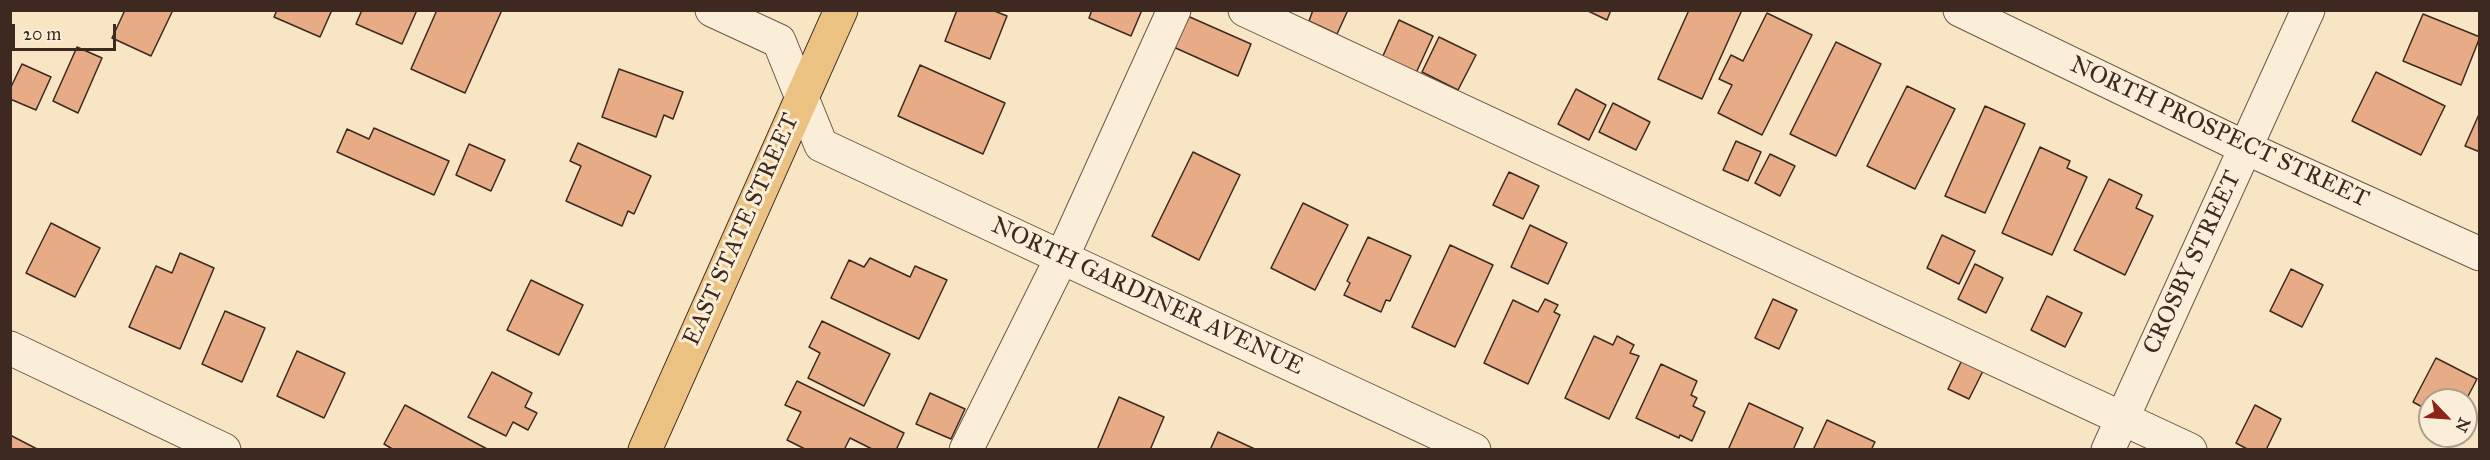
<!DOCTYPE html>
<html>
<head>
<meta charset="utf-8">
<style>
  body { margin:0 }
  #map { position:relative; width:2490px; height:460px; overflow:hidden; background:#f8e5c3; font-family:"IM FELL Great Primer",serif }
  canvas { display:block }
  .frame { position:absolute; inset:0; border:12px solid #3d2920; pointer-events:none }
  .north { position:absolute; left:2418px; top:388px; width:60px; height:60px; box-sizing:border-box; background:#faeed8; border:2px solid #ae9f8e; border-radius:50%; rotate:115deg; font-size:16px; font-weight:700; line-height:24px; text-align:center; color:#3d2920 }
  .north::after { content:''; display:block; margin:auto; width:21px; height:27px; background:#8f2418; clip-path:polygon(50% 0,100% 100%,50% 72%,0 100%) }
  .scale { position:absolute; left:12px; top:24px; width:104px; height:27px; box-sizing:border-box; border:3px solid #3d2920; border-top:0; padding-left:8px; font-size:18px; line-height:21px; white-space:nowrap; color:#3d2920; -webkit-text-stroke:4px #faeed8; paint-order:stroke }
</style>
</head>
<body>
<div id="map">
<canvas width="2490" height="460"></canvas>
<div class="frame"></div>
<div class="north">N</div>
<div class="scale">20 m</div>
</div>
<script>
const g = document.querySelector('canvas').getContext('2d');
g.lineJoin = 'round';
function fill(path, color) { g.fillStyle = color; g.fill(path, 'evenodd'); }
const poly = rows => new Path2D(rows.map(r => 'M' + r).join(''));
function stroke(path, color, width, dash) { g.strokeStyle = color; g.lineWidth = width; g.lineCap = dash ? 'butt' : 'round'; g.setLineDash(dash || []); g.stroke(path); }
function drawText(font, color, halo, rows, align = 'center') {
  g.font = font + ' "IM FELL Great Primer",serif'; g.lineWidth = 6; g.setLineDash([]); g.textBaseline = 'middle'; g.strokeStyle = halo; g.fillStyle = color; for (const [text, x, y, turn = 0] of rows) {
    g.save(); g.translate(x, y); g.rotate((+turn || 0) * Math.PI / 180); g.textAlign = isNaN(turn) ? turn : align; if (halo) g.strokeText(text, 0, 0); g.fillText(text, 0, 0); g.restore();
  }
}
const building = poly([
  [125,10,173,10,151,56,112,38,125,10],
  [277,10,332,10,320,37,274,17,277,10],
  [362,10,417,10,402,44,356,24,362,10],
  [437,10,502,10,465,93,411,69,437,10],
  [957,10,992,10,1007,16,990,59,945,41,957,10],
  [1092,10,1142,10,1131,36,1089,18,1092,10],
  [1313,10,1348,10,1337,34,1309,21,1313,10],
  [1586,10,1611,10,1607,20,1586,10],
  [1689,10,1742,10,1702,99,1658,79,1689,10],
  [1767,13,1812,35,1762,135,1718,113,1732,85,1719,79,1731,55,1743,61,1767,13],
  [1183,14,1251,44,1238,76,1169,45,1183,14],
  [2423,14,2480,37,2461,85,2403,61,2423,14],
  [1399,20,1433,36,1416,73,1382,58,1399,20],
  [1439,37,1476,55,1458,90,1422,72,1439,37],
  [1836,42,1881,64,1836,156,1790,134,1836,42],
  [77,47,102,58,78,113,53,101,77,47],
  [22,64,51,77,36,110,10,99,10,89,22,64],
  [920,65,1005,103,983,154,898,116,920,65],
  [619,69,683,92,673,119,664,115,656,137,602,117,619,69],
  [2376,72,2445,106,2421,155,2352,121,2376,72],
  [1907,86,1955,109,1915,189,1867,166,1907,86],
  [1576,89,1606,105,1589,140,1558,124,1576,89],
  [1613,103,1650,122,1636,150,1599,132,1613,103],
  [1985,106,2025,124,1985,213,1945,196,1985,106],
  [2480,112,2480,152,2465,146,2480,112],
  [374,128,449,161,434,195,337,152,347,129,369,139,374,128],
  [1736,141,1761,152,1748,181,1723,170,1736,141],
  [578,143,651,176,634,214,628,211,622,226,566,201,581,166,570,161,578,143],
  [469,144,505,160,491,191,456,175,469,144],
  [2040,147,2070,161,2067,168,2087,177,2052,255,2002,233,2040,147],
  [1193,152,1240,175,1199,260,1152,236,1193,152],
  [1770,154,1795,166,1780,196,1755,183,1770,154],
  [1509,172,1539,186,1523,219,1493,205,1509,172],
  [2109,179,2142,195,2136,208,2153,216,2125,275,2074,250,2109,179],
  [1303,203,1348,225,1315,290,1271,268,1303,203],
  [51,223,100,248,75,297,26,273,51,223],
  [1530,225,1567,243,1548,284,1511,267,1530,225],
  [1942,235,1975,251,1959,284,1927,268,1942,235],
  [1368,237,1411,256,1390,301,1386,300,1381,312,1344,295,1350,283,1347,281,1368,237],
  [1450,245,1493,265,1455,347,1412,327,1450,245],
  [180,253,214,268,180,349,129,327,156,266,172,273,180,253],
  [870,258,910,277,915,266,947,280,919,339,831,298,849,260,864,267,870,258],
  [1975,264,2003,278,1986,313,1958,299,1975,264],
  [2291,269,2323,285,2302,327,2270,311,2291,269],
  [531,280,583,305,559,355,507,330,531,280],
  [2047,296,2082,313,2065,347,2031,330,2047,296],
  [1545,299,1558,305,1554,312,1560,315,1528,384,1484,363,1513,300,1538,312,1545,299],
  [1773,299,1797,310,1779,349,1755,338,1773,299],
  [225,311,265,328,242,382,202,364,225,311],
  [822,321,890,354,864,406,808,378,820,353,809,347,822,321],
  [1594,336,1613,345,1617,336,1634,345,1630,353,1639,356,1609,419,1565,398,1594,336],
  [297,351,345,373,324,418,277,396,297,351],
  [2436,358,2477,379,2466,400,2430,400,2430,411,2413,402,2436,358],
  [1962,360,1983,371,1969,399,1948,389,1962,360],
  [1661,364,1697,381,1691,395,1697,398,1693,406,1705,412,1692,441,1680,435,1679,438,1636,418,1661,364],
  [492,372,532,393,525,407,537,413,528,430,513,422,506,436,468,417,492,372],
  [797,381,904,433,896,450,874,450,850,438,844,450,807,450,787,440,801,412,785,405,797,381],
  [930,393,965,409,951,439,916,424,930,393],
  [1119,397,1164,417,1150,450,1097,450,1119,397],
  [1749,403,1803,428,1793,450,1728,450,1749,403],
  [405,405,489,450,394,450,384,444,405,405],
  [2255,405,2281,419,2266,450,2249,450,2236,443,2255,405],
  [1827,420,1875,442,1871,450,1813,450,1827,420],
  [1218,432,1257,450,1210,450,1218,432],
  [10,435,39,450,10,450,10,435]
]);
fill(building, '#e7ac85');
stroke(building, '#3d2920', 1.5);
const minor = poly([
  [712,10,779,41,821,145,1474,450],
  [1245,10,2190,450],
  [1960,10,2246,148,2480,254],
  [10,348,224,450],
  [966,450,1062,257,1174,10],
  [2108,450,2308,10]
]);
const major = poly([
  [645,450,841,10]
]);
stroke(minor, '#6c5849', 35);
stroke(major, '#3d2920', 35);
stroke(minor, '#faeed8', 33);
stroke(major, '#ecc282', 33);
drawText('24px', '#3d2920', '#faeed8', [
  ["NORTH PROSPECT STREET",2219,133,25],
  ["EAST STATE STREET",742,230,-66],
  ["CROSBY STREET",2193,263,-65],
  ["NORTH GARDINER AVENUE",1147,297,25]
]);
</script>
</body>
</html>
